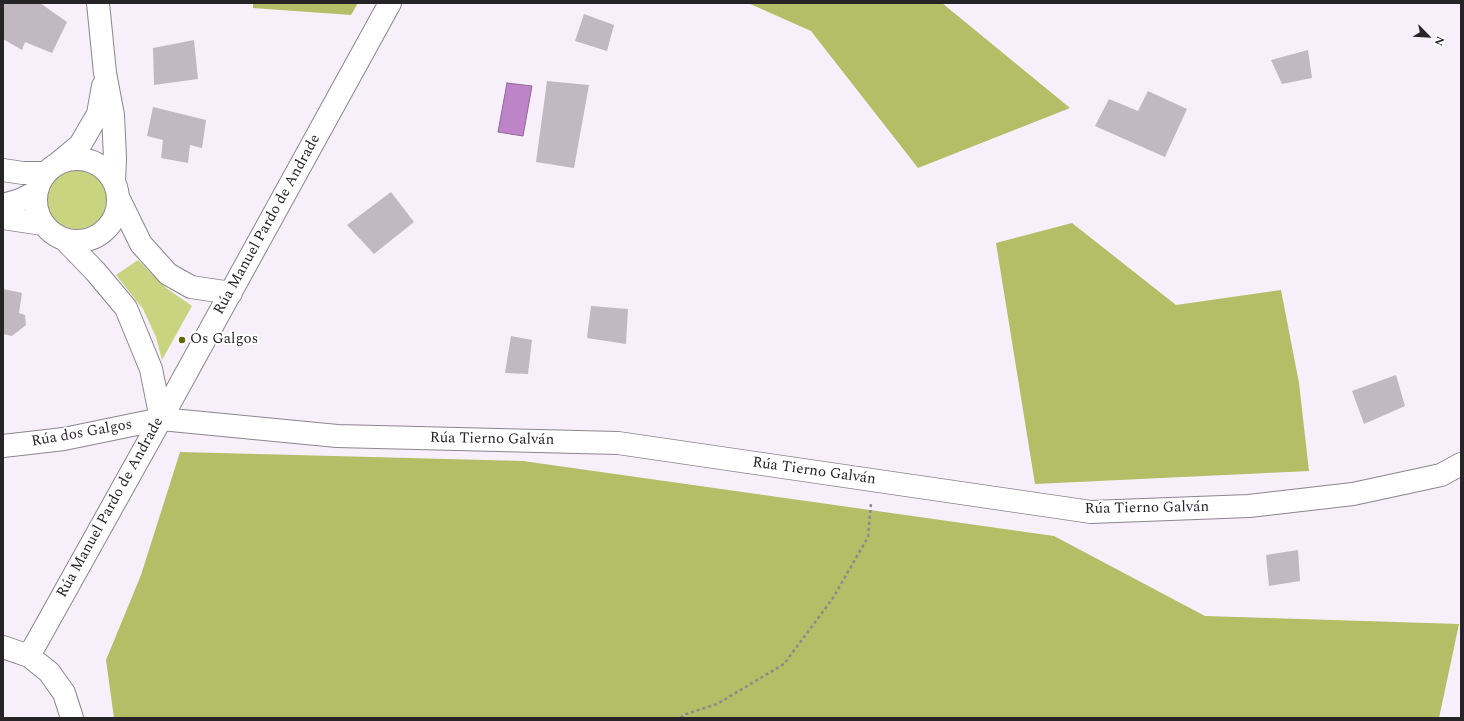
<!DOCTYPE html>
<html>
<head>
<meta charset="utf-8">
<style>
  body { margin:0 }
  #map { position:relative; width:1464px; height:721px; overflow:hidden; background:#f7eff9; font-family:Spectral,serif }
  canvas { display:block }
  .frame { position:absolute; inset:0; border:4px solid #272428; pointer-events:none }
  .north { position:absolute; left:1408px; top:16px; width:40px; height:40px; -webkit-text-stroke:3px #fff; paint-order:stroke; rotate:114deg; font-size:11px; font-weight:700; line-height:16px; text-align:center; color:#272428 }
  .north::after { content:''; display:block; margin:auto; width:14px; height:18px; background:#272428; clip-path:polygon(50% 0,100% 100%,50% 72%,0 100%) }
</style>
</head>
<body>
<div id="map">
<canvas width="1464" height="721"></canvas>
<div class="frame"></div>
<div class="north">N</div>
</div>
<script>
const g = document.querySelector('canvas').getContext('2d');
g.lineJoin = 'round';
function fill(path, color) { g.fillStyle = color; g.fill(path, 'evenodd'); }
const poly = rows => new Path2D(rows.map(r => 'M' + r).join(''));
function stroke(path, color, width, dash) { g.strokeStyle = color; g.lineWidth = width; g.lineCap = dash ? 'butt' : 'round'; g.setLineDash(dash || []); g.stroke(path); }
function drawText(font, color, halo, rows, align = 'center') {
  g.font = font + ' Spectral,serif'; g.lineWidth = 4; g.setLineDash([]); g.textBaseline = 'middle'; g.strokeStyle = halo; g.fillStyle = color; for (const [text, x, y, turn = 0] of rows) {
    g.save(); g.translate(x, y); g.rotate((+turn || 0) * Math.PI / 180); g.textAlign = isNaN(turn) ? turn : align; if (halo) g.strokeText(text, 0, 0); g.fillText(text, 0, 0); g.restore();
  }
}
fill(poly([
  '47 199a30 30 0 1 1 60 0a30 30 0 1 1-60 0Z',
  [138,260,166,288,192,306,162,360,156,337,143,309,116,275]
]), '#c8d47f');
fill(poly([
  [253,3,358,3,351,15,253,8],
  [748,3,942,3,1070,108,918,168,811,31],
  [1072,223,1176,305,1281,290,1299,383,1309,471,1035,484,996,243],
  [180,452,523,461,1054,536,1205,616,1459,624,1439,718,114,718,106,660,141,575]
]), '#b3be66');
const water = poly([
  [507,83,532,86,523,136,498,132,507,83]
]);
fill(water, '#bd84c7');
stroke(water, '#906797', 1);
fill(poly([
  [3,3,40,3,67,22,52,53,25,42,22,50,3,39],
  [584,14,614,25,607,51,575,41],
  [194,40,198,79,154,85,153,48],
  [1308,50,1312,78,1282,84,1271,60],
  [547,81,589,85,574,168,536,162],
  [1148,91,1187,109,1165,157,1095,126,1109,99,1138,111],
  [153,107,206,120,202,148,190,145,188,163,161,158,163,140,147,136],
  [391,192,414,222,374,254,347,225],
  [3,289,22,293,19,313,25,315,26,325,12,336,3,334],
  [591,306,628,309,626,344,587,338],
  [511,336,532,340,528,374,505,373],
  [1396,375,1405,406,1364,424,1352,391],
  [1298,550,1300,581,1269,586,1266,555]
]), '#c1b8c2');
const minor = poly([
  [98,3,105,73,113,115,115,158,114,182],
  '36 200a41 41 0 1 1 82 0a41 41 0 1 1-82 0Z',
  [57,164,80,145,98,114,103,86],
  [3,170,23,173,45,173],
  [118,197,141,244,168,274,191,287,231,293],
  [3,205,20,200,36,192],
  [3,218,43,224],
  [64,239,95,271,126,308,151,369,161,419],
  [3,446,64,439,161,419,337,436,618,443,1091,512,1249,506,1353,494,1441,475,1461,464],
  [3,647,29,656,49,672,64,693,72,718],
  [29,656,161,419,390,3]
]);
stroke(minor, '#8c858e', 24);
stroke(poly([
  [681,718,683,715,717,704,784,664,833,598,868,537,871,503]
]), '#8e888f', 2.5, [3, 3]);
stroke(minor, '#fff', 22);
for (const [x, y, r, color] of [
  [182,340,4,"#5f6709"]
]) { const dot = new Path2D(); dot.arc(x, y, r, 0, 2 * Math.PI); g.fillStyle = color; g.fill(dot); stroke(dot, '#fff', 1.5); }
drawText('15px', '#272428', '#fff', [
  ["Rúa Manuel Pardo de Andrade",268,225,-61],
  ["Rúa dos Galgos",82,434,-10],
  ["Rúa Tierno Galván",492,440,1],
  ["Rúa Tierno Galván",814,472,8],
  ["Rúa Manuel Pardo de Andrade",111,508,-61],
  ["Rúa Tierno Galván",1147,509,-1]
]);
drawText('15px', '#272428', '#fff', [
  ["Os Galgos",190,340]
], 'left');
</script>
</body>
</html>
